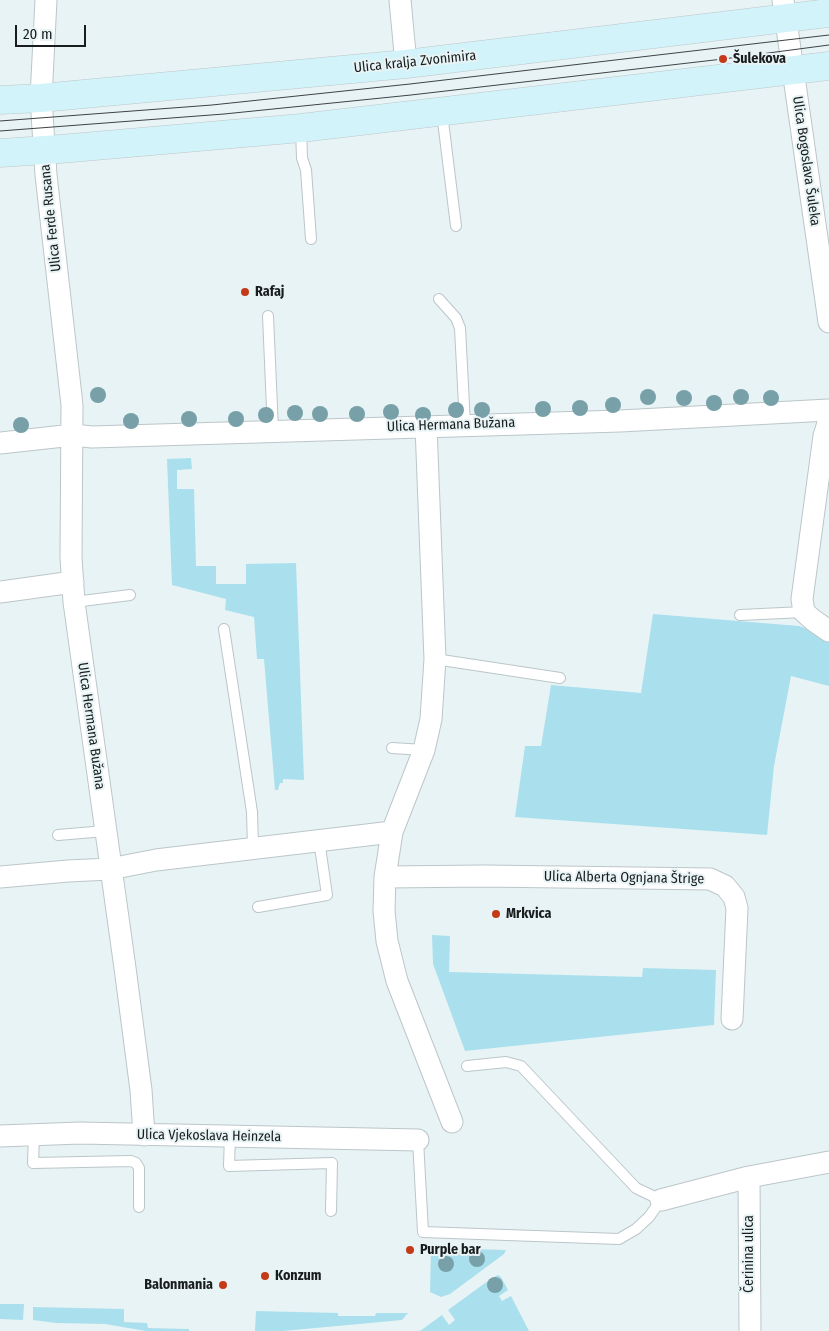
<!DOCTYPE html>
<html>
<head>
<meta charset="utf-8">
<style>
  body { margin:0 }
  #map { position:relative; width:829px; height:1331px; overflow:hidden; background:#e8f3f5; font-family:"Fira Sans Condensed",sans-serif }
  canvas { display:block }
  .scale { position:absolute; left:15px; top:25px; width:71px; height:22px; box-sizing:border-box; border:2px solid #191d1e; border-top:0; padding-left:6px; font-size:15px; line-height:18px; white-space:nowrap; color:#191d1e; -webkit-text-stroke:4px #e8f3f5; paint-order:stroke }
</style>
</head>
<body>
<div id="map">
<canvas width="829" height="1331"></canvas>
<div class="scale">20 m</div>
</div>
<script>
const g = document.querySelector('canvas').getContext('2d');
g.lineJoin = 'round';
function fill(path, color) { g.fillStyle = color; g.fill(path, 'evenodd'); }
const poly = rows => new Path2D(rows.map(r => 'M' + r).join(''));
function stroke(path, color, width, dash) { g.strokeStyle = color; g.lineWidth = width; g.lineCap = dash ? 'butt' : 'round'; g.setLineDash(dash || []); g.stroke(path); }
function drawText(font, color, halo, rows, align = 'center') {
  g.font = font + ' "Fira Sans Condensed",sans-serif'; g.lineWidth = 4; g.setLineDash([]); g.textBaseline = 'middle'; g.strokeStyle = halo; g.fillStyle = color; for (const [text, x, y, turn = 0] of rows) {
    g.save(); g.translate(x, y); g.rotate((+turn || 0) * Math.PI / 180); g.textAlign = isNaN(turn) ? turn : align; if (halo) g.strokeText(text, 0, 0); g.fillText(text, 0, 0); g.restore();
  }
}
fill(poly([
  [191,458,192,469,177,470,177,489,194,489,196,566,216,566,216,584,246,584,246,564,296,563,304,780,283,779,283,783,280,783,278,790,275,790,264,659,257,659,254,617,225,610,226,599,172,585,167,459],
  [653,614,799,626,822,634,829,639,829,686,791,676,774,766,767,835,515,817,525,746,541,746,551,685,641,693],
  [432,935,450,936,449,972,642,977,643,968,716,970,714,1025,465,1051,433,964],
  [431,1248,506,1250,504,1254,450,1294,441,1297,430,1292],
  [498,1275,501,1277,508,1290,499,1296,502,1301,511,1296,529,1331,420,1331,442,1315,449,1325,455,1320,448,1310,492,1278],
  [0,1304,24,1304,23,1320,0,1319],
  [33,1307,124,1309,124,1322,147,1323,148,1328,189,1329,189,1331,146,1331,105,1324,56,1323,33,1320],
  [256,1311,338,1313,338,1316,375,1316,376,1313,408,1313,402,1320,283,1331,255,1331]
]), '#aae0ed');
const lane = poly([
  [442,113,456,226],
  [301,129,302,158,306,170,311,239],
  [439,299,456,318,460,328,465,425],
  [268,316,273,431],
  [74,602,130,595],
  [740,615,804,612],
  [224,629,252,812,253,848],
  [435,659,560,678],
  [392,748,424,750],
  [58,835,105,831],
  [258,907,327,895,319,840],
  [34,1135,33,1163,131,1161,136,1163,139,1168,139,1207],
  [230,1136,229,1166,332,1163,331,1211],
  [418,1140,423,1232,619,1239,636,1229,649,1217,661,1200,636,1188,521,1066,506,1062,467,1066]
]);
const street = poly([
  [46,0,41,98,46,175,72,405,71,558,74,602,125,968,141,1090,144,1135],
  [400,0,406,64],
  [783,0,829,322],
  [829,420,824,436,802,599,804,612,813,620,829,631],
  [426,426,435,659,431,719,424,750,392,832,385,877,384,911,387,941,397,981,452,1122],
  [0,443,73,435,92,437,620,421,829,410],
  [0,592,73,582],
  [0,877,68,871,110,869,156,860,392,832],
  [385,877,485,876,710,879,725,886,734,897,737,908,732,1019],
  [0,1136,80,1133,418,1140],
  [749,1177,750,1331],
  [661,1200,749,1177,829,1162]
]);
const secondary = poly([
  [0,100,41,98,406,64,829,13],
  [0,153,60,149,301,128,829,66]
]);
stroke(lane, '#bcc6c9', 12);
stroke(street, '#bcc6c9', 23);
stroke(secondary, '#bcc6c9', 29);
stroke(lane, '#fff', 10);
stroke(street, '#fff', 21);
stroke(secondary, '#d2f3fa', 28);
stroke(poly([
  [0,121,212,105,410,84,829,35],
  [0,131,224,114,411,95,723,59,829,45]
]), '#3e4345', 1);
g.fillStyle = '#77a0a8';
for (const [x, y] of [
  [98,395],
  [648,397],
  [741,397],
  [684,398],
  [771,398],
  [714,403],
  [613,405],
  [580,408],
  [543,409],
  [456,410],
  [482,410],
  [391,412],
  [295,413],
  [320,414],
  [357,414],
  [266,415],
  [423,415],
  [189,419],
  [236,419],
  [131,421],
  [21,425],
  [477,1259],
  [446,1264],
  [495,1285]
]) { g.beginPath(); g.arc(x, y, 8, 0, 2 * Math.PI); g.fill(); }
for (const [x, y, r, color] of [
  [723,59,5,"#c43a19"],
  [245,292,5,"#c43a19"],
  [496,914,5,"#c43a19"],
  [410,1250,5,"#c43a19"],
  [265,1276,5,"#c43a19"],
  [223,1285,5,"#c43a19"]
]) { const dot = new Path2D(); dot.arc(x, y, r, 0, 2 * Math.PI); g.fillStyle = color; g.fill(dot); stroke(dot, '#e8f3f5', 2); }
drawText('bold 14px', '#191d1e', '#e8f3f5', [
  ["Šulekova",733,59],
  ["Rafaj",255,292],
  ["Mrkvica",506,914],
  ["Purple bar",420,1250],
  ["Konzum",275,1276],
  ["Balonmania",213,1285,"right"]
], 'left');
drawText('14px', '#191d1e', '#e8f3f5', [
  ["Ulica kralja Zvonimira",415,62,-6],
  ["Ulica Bogoslava Šuleka",806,161,82],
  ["Ulica Ferde Rusana",51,218,-96],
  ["Ulica Hermana Bužana",451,425,-2],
  ["Ulica Hermana Bužana",91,726,82],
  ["Ulica Alberta Ognjana Štrige",624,878,1],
  ["Ulica Vjekoslava Heinzela",209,1136,1],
  ["Čerinina ulica",749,1254,-90]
]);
</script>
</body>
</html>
